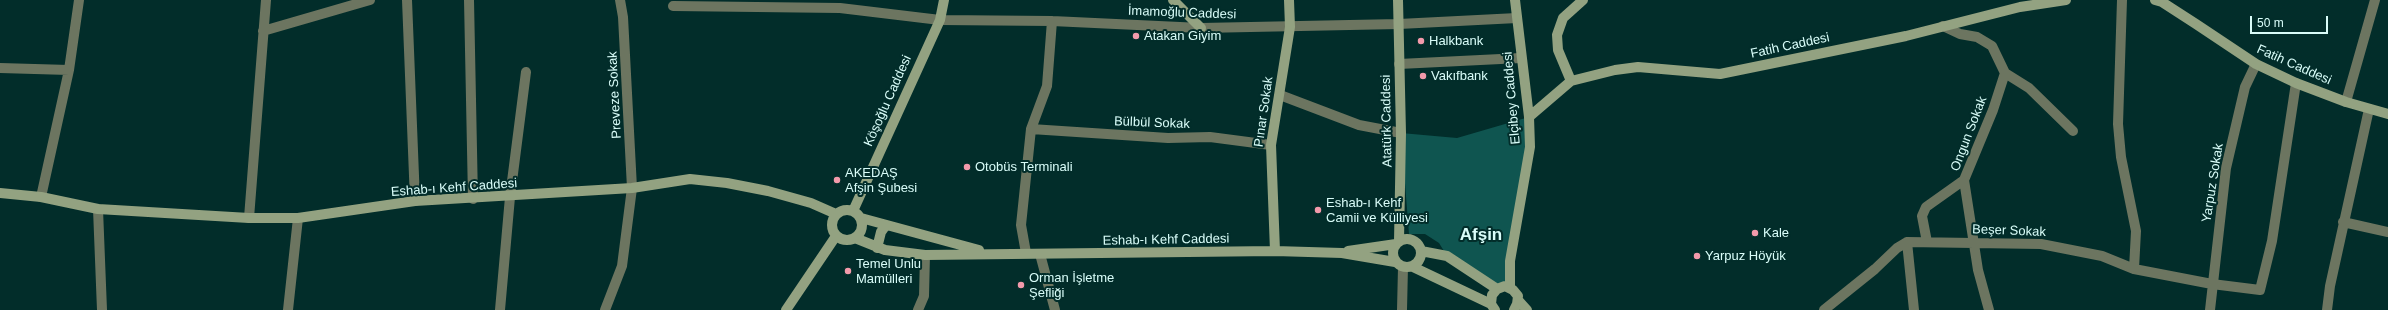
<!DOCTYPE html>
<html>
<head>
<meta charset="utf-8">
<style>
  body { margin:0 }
  #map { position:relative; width:2388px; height:310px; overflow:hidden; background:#022d2a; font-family:Arial,sans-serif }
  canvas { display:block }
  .scale { position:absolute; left:2250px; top:16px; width:78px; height:18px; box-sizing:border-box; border:2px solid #d9fdf9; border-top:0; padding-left:5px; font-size:12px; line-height:14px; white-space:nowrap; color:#d9fdf9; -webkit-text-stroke:3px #022d2a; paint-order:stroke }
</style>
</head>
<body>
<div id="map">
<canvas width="2388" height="310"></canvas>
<div class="scale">50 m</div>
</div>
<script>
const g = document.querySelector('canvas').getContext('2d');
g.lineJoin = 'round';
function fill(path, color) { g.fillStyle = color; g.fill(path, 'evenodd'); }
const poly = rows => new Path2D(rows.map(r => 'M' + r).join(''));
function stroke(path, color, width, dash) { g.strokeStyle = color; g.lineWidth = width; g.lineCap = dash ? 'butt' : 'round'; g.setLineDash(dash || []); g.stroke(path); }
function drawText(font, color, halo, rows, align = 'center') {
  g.font = font + ' Arial,sans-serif'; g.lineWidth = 4; g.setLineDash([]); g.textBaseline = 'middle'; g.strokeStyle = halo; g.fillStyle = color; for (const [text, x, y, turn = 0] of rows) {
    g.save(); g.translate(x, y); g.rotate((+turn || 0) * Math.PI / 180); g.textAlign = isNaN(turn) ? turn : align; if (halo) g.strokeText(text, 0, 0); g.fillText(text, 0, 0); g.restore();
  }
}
fill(poly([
  [1529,117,1510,287,1501,287,1447,256,1439,243,1425,234,1409,234,1401,133,1457,138]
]), '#0f5550');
stroke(poly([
  [407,0,415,201],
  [469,0,473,199],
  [2122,0,2118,124,2121,157,2136,231,2134,269],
  [673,6,840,8,940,20,1052,21,1201,28,1399,24,1517,18],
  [1943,26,1960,34,1977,37,1992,46,2005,73,1993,110,1964,180,1978,270,1989,310],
  [263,31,370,0],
  [1399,64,1521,58],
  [0,68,69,70],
  [2005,73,2029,88,2073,131],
  [1280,95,1359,125,1401,133],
  [2346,102,2375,0],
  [1031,129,1168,138,1210,137,1271,145],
  [41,197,69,70,79,0],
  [98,209,102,310],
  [249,218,266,0],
  [2343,222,2388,232],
  [1907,242,1914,310],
  [1927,242,1922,216,1926,207,1964,180],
  [1026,253,1021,225,1031,129,1047,86,1052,21],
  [1040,254,1055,310],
  [288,310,298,218],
  [500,310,510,197,526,72],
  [605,310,622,266,632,188,623,17,620,0],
  [918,310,924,296,925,255],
  [1402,310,1403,267],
  [1824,310,1875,269,1897,248,1907,242,2041,244,2102,256,2134,269,2212,284,2260,290,2272,241,2296,83],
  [2210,310,2226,168,2245,87,2256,64],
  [2327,310,2330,286,2369,109]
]), '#6c7560', 10);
stroke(poly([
  [1173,0,1201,28],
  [1398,0,1401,133,1399,241],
  [2155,0,2162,2,2196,24,2256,64,2296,83,2346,102,2388,114],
  [1571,81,1558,50,1557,35,1563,18,1583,0],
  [1529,117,1571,81,1615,70,1638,67,1720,74,1906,36,2020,7,2066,0],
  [0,193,41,197,98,209,249,218,298,218,415,201,632,188,690,179,727,183,768,191,811,203,836,214],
  '832 225a15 15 0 1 1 30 0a15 15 0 1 1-30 0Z',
  [853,211,940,20,944,0],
  [861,218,979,250],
  [855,238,885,250,925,255,1275,251,1342,253,1395,262],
  '1393 253a14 14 0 1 1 28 0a14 14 0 1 1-28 0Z',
  [877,248,881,232,886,225],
  [1275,251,1271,145,1290,27,1289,0],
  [1348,251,1396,244],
  [1421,251,1447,256,1497,289],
  [1413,267,1491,304],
  [1510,287,1510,261,1530,147,1529,117,1515,0],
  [1518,300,1527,310],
  [786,310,836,236],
  [1495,310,1491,304,1492,295,1497,289,1505,286,1513,290,1518,296,1517,304,1514,310]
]), '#93a281', 10);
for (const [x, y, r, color] of [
  [1136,36,4,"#f39aab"],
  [1421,41,4,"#f39aab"],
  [1423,76,4,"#f39aab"],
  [967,167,4,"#f39aab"],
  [837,180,4,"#f39aab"],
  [1318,210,4,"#f39aab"],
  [1755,233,4,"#f39aab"],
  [1697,256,4,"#f39aab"],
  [848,271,4,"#f39aab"],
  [1021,285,4,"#f39aab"]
]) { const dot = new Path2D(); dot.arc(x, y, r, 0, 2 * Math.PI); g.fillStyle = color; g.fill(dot); stroke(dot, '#022d2a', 1.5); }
drawText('13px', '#d9fdf9', '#022d2a', [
  ["İmamoğlu Caddesi",1182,13,2],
  ["Fatih Caddesi",1790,46,-12],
  ["Fatih Caddesi",2294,65,24],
  ["Preveze Sokak",615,95,-93],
  ["Elçibey Caddesi",1512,98,-95],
  ["Köşoğlu Caddesi",888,101,-66],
  ["Pınar Sokak",1264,112,-82],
  ["Atatürk Caddesi",1387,121,-91],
  ["Bülbül Sokak",1152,123,2],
  ["Ongun Sokak",1969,134,-69],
  ["Yarpuz Sokak",2213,183,-81],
  ["Eshab-ı Kehf Caddesi",454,188,-4],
  ["Beşer Sokak",2009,231,2],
  ["Eshab-ı Kehf Caddesi",1166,240,-1]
]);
drawText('13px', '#d9fdf9', '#022d2a', [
  ["Atakan Giyim",1144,36],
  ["Halkbank",1429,41],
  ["Vakıfbank",1431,76],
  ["Otobüs Terminali",975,167],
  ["AKEDAŞ",845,173],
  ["Afşin Şubesi",845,188],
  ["Eshab-ı Kehf",1326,203],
  ["Camii ve Külliyesi",1326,218],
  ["Kale",1763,233],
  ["Yarpuz Höyük",1705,256],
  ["Temel Unlu",856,264],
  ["Mamülleri",856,279],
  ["Orman İşletme",1029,278],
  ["Şefliği",1029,293]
], 'left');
drawText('bold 17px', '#d9fdf9', '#022d2a', [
  ["Afşin",1481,235]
]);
</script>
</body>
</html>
